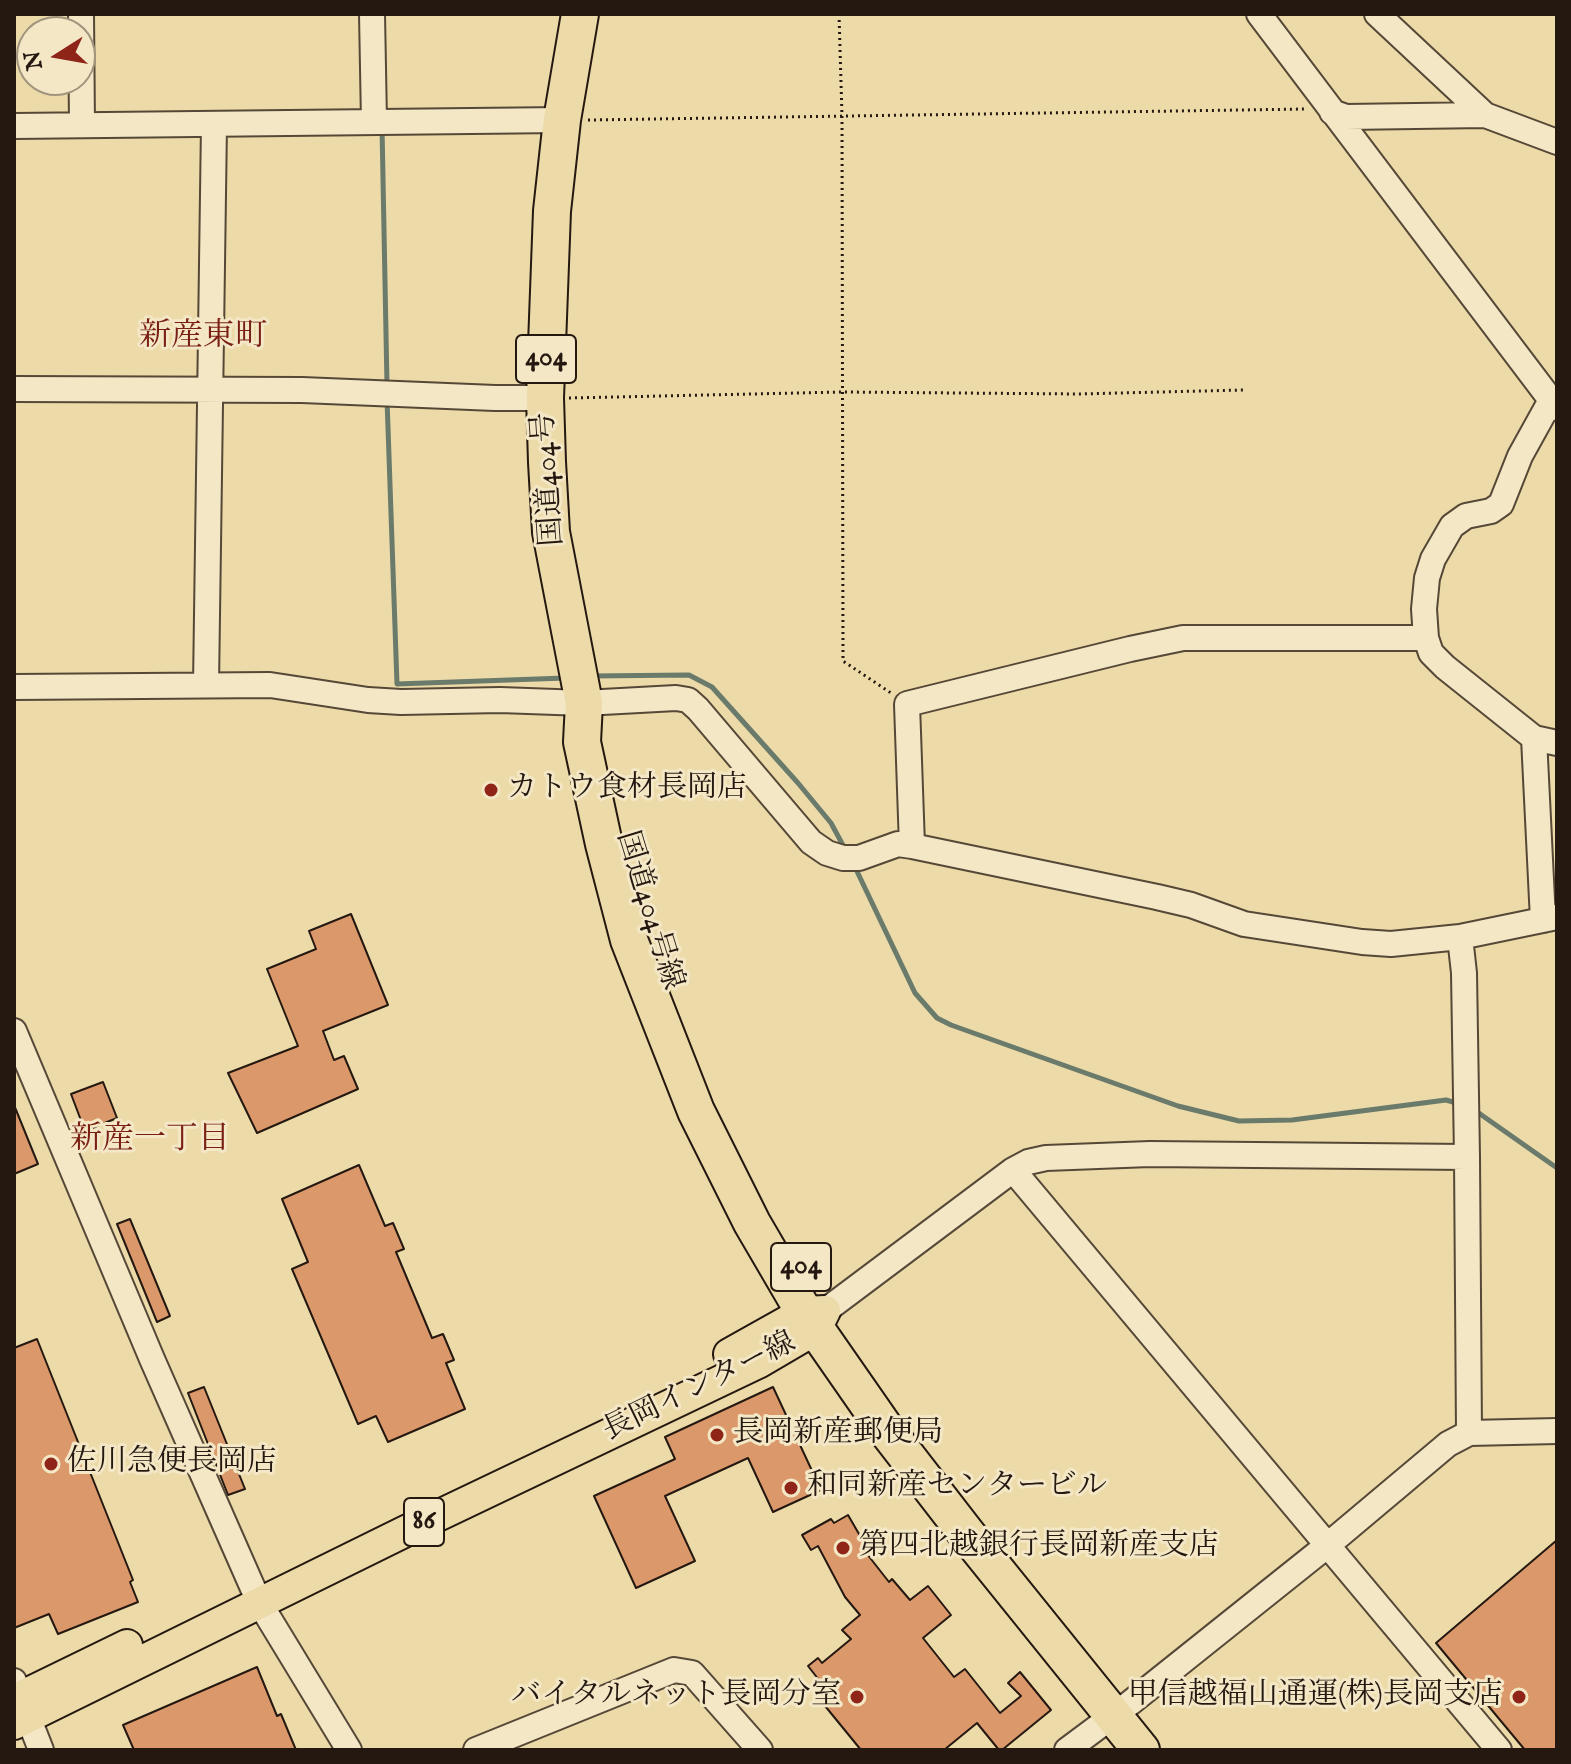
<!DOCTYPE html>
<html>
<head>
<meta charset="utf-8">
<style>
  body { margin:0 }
  #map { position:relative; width:1571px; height:1764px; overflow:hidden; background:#ecdaa8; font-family:"IM FELL English",serif }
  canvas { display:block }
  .frame { position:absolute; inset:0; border:16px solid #241811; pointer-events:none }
  .north { position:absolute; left:16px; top:16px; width:80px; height:80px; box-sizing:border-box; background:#f3e7c6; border:2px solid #a0947e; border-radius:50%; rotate:259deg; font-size:22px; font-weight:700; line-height:32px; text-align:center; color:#241811 }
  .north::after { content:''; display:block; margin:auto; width:28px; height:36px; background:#8f2418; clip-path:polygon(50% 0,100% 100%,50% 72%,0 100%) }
</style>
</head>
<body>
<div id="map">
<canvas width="1571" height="1764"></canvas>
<div class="frame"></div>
<div class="north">N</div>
</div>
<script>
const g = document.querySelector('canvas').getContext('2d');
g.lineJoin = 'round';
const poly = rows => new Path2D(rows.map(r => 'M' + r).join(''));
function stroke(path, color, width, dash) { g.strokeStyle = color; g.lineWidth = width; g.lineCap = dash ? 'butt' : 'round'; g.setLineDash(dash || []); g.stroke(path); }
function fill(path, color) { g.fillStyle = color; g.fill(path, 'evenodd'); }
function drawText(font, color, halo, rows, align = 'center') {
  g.font = font + ' "IM FELL English","Noto Serif JP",serif'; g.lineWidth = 6; g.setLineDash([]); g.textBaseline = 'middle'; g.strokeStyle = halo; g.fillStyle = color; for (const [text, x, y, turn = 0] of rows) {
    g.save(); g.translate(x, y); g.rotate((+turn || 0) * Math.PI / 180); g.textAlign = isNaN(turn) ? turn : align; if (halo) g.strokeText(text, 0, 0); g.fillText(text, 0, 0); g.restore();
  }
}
stroke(poly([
  [382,127,387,385],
  [387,399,397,684,565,678],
  [591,676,689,675,712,687,798,783,831,823,845,849],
  [854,865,915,993,937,1018,951,1025,1178,1106,1239,1121,1292,1120,1446,1100,1460,1104],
  [1473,1109,1557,1168]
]), '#6a7a6b', 5);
const building = poly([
  [351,914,388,1005,323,1031,334,1060,344,1056,358,1089,257,1133,228,1073,298,1046,267,969,316,949,309,931,351,914],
  [103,1082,117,1118,85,1131,71,1094,103,1082],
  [14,1105,38,1164,14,1174,14,1105],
  [359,1165,385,1226,393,1223,404,1249,396,1252,432,1338,443,1334,454,1360,446,1363,465,1409,388,1442,376,1416,358,1424,292,1269,308,1262,282,1199,359,1165],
  [130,1219,170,1316,157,1322,117,1224,130,1219],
  [37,1339,133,1580,130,1582,138,1602,58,1634,49,1614,14,1628,14,1348,37,1339],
  [204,1387,245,1489,228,1495,188,1393,204,1387],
  [773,1387,821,1490,773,1512,748,1458,665,1496,695,1561,636,1588,594,1496,675,1459,665,1437,773,1387],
  [848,1515,870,1553,867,1554,889,1582,892,1579,910,1600,928,1586,951,1615,923,1638,954,1677,965,1669,1000,1713,1021,1696,1008,1683,1020,1672,1051,1710,1002,1750,999,1750,977,1723,944,1750,861,1750,821,1701,830,1694,808,1666,818,1658,822,1663,851,1639,842,1630,860,1615,845,1597,818,1546,811,1550,802,1535,831,1519,834,1523,848,1515],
  [1557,1540,1557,1750,1525,1750,1436,1643,1557,1540],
  [257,1667,277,1716,281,1714,296,1750,134,1750,123,1725,257,1667]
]);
fill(building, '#db996b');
stroke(building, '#241811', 2);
const minor = poly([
  [81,14,82,125],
  [372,14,374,122],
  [1259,14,1557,408],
  [1377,14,1485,115],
  [1332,112,1346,117,1485,115,1557,142],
  [14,126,562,120],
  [14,389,302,390,495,398,545,398],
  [1551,400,1520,456,1501,504,1491,511,1466,516,1452,526,1433,559,1427,578,1424,609,1426,638,1431,653,1445,667,1534,738,1557,743],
  [206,685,214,124],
  [14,687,270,685,368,700,401,702,500,700,584,703,676,698,688,700,698,709,811,842,827,853,843,858,859,858,898,844,912,846,1157,897,1191,905,1244,924,1362,942,1391,944,1460,937,1557,917],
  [1534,738,1543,920],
  [912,846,907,704,1130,649,1183,638,1426,638],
  [14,1031,152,1359,259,1602,349,1750],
  [1467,1157,1469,1433],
  [1013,1170,1028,1162,1046,1158,1150,1154,1467,1157,1464,973,1460,937],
  [825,1311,1013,1170,1499,1750],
  [14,1681,41,1750],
  [476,1750,674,1670,692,1673,760,1750],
  [1067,1750,1130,1703,1329,1544,1448,1444,1469,1433,1557,1431]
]);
const major = poly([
  [729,1354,804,1312,825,1311],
  [14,1700,127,1645],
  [14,1724,406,1531,758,1363,816,1329,825,1311]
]);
const highway = poly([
  [580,14,562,120,552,211,545,398,547,462,551,532,584,703,582,742,604,844,629,940,696,1111,752,1223,804,1312,884,1427,966,1533,1141,1750]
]);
stroke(minor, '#564837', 28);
stroke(major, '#241811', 34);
stroke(highway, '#241811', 40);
stroke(poly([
  [839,14,842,116,843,661,891,693],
  [588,120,1305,109],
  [569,398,843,392,1078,394,1243,390]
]), '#241811', 3, [2, 4]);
stroke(minor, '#f3e7c6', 24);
stroke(major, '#ecdaa8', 30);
stroke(highway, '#ecdaa8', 36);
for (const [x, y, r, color] of [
  [491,790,8,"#8f2418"],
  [717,1435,8,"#8f2418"],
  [51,1464,8,"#8f2418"],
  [791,1488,8,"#8f2418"],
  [843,1548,8,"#8f2418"],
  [857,1697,8,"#8f2418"],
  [1519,1697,8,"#8f2418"]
]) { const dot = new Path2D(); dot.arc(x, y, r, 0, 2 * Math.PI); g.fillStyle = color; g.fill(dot); stroke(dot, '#f3e7c6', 3); }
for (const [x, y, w] of [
  [546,359,60],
  [801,1267,60],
  [424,1522,40]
]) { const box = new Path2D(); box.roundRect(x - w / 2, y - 24, w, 48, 6); g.fillStyle = '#f3e7c6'; g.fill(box); stroke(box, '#241811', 2); }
drawText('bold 28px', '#241811', null, [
  ["404",546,359],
  ["404",801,1267],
  ["86",424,1522]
]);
drawText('30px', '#241811', '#f3e7c6', [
  ["国道404号",550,479,-94],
  ["国道404号線",648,911,73],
  ["長岡インター線",700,1388,-26]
]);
drawText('30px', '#241811', '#f3e7c6', [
  ["カトウ食材長岡店",507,790],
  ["長岡新産郵便局",733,1435],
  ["佐川急便長岡店",67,1464],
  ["和同新産センタービル",807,1488],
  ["第四北越銀行長岡新産支店",859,1548],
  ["バイタルネット長岡分室",841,1697,"right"],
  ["甲信越福山通運(株)長岡支店",1503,1697,"right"]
], 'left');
drawText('32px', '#7a1f14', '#f3e7c6', [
  ["新産東町",203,338],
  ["新産一丁目",150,1141]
]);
</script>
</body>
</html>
